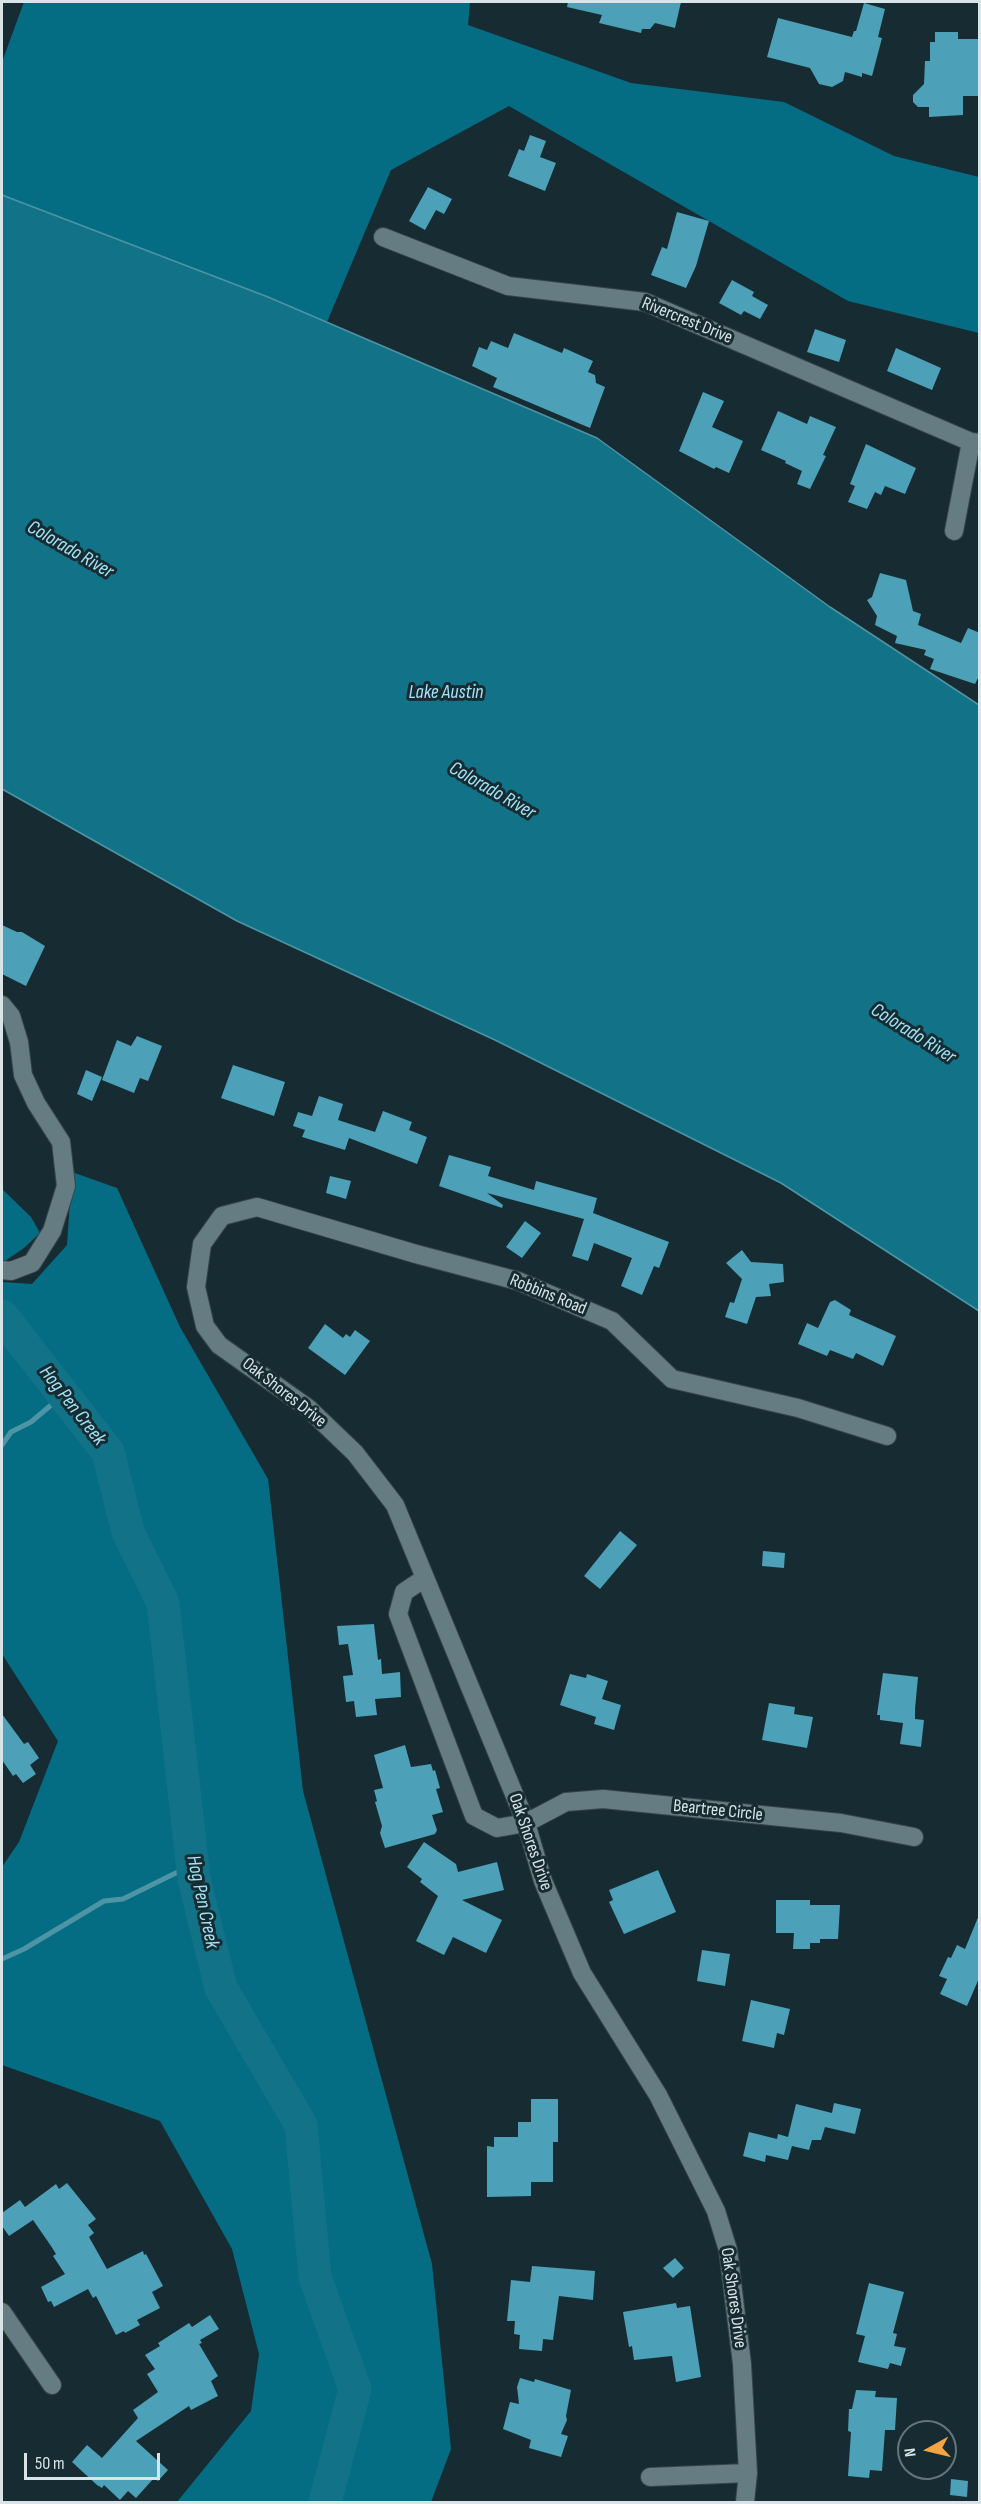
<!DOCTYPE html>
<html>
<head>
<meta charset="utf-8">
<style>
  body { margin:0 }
  #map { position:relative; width:981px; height:2504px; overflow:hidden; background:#172c32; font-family:"Sofia Sans Condensed",sans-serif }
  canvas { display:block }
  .frame { position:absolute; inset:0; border:3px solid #d8e4e8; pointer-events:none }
  .north { position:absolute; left:897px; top:2420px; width:60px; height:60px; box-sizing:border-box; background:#172c32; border:2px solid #64767b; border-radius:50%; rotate:262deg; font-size:16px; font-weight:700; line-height:24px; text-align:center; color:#d8e4e8 }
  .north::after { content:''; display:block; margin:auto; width:21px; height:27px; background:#f3a443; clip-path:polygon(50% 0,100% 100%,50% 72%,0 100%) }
  .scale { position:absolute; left:24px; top:2453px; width:136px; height:27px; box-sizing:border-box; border:3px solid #d8e4e8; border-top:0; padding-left:8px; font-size:18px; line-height:21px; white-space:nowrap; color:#d8e4e8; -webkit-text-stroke:4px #172c32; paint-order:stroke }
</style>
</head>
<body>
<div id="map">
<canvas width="981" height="2504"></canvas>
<div class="frame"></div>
<div class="north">N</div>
<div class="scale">50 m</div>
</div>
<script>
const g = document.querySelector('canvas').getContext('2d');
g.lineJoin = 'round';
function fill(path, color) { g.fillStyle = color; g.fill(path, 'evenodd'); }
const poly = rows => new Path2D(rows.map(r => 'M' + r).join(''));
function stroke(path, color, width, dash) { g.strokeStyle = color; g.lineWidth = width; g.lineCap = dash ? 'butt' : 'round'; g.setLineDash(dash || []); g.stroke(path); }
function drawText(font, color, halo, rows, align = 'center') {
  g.font = font + ' "Sofia Sans Condensed",sans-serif'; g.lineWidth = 6; g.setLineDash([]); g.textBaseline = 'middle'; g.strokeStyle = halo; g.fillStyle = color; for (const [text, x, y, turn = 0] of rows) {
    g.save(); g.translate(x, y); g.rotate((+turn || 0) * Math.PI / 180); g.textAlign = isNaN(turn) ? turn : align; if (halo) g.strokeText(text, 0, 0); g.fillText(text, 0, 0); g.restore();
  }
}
fill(poly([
  [24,2,470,2,468,25,631,83,784,102,894,156,979,177,979,333,848,301,509,106,391,170,327,322,268,297,2,195,2,62],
  [72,1172,117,1188,180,1327,268,1479,303,1791,432,2264,451,2449,431,2502,177,2502,251,2411,259,2354,232,2249,160,2121,2,2065,2,1867,19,1842,58,1741,2,1654,2,1282,32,1284,67,1245],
  [2,1189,31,1217,40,1233,24,1248,2,1263]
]), '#056d83');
const water = poly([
  [2,195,268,297,597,438,830,607,979,705,979,1311,781,1183,495,1040,237,921,2,789,2,195]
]);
fill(water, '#127388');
stroke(water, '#4d95a5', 1.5);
stroke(poly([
  [2,1445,11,1432,31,1422,63,1395],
  [2,1959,24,1949,104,1901,123,1899,192,1865]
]), '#4d95a5', 5);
stroke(poly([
  [2,1316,108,1452,128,1532,163,1603,194,1879,221,1988,301,2125,315,2277,355,2389,325,2502]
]), '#127388', 33);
fill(poly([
  [568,2,681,2,675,28,655,23,650,29,642,29,641,33,599,23,602,15,567,7],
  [864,3,885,9,878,37,882,38,872,76,862,73,862,77,845,72,843,81,832,87,819,84,810,68,767,57,778,18,852,37,854,31,856,31],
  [935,32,958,32,958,39,980,39,980,96,963,96,963,115,929,117,929,107,918,107,913,102,913,95,924,84,925,61,930,61,930,42,935,42],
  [530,135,546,141,540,157,556,163,545,191,508,176,519,149,524,151],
  [428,187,452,199,444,214,436,210,425,230,409,221],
  [677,212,709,221,696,266,686,288,651,275,662,247,667,249],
  [732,280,754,292,752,296,768,305,760,319,744,311,741,315,719,303],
  [815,329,846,340,839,362,807,352],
  [514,333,562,353,564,348,593,361,588,372,595,375,596,383,605,387,590,428,493,387,497,378,472,366,479,347,487,350,491,341,508,348],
  [896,348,941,368,932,390,887,371],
  [703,392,724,401,712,427,743,441,729,473,716,467,714,469,679,451],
  [778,411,807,424,810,416,836,427,823,455,826,456,810,489,797,484,802,471,785,463,786,461,761,450],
  [866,444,916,468,905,494,885,486,881,495,875,492,867,509,848,502,855,486,850,484],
  [880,573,906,580,913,611,921,614,918,625,961,643,968,628,980,633,980,674,975,684,930,669,934,659,924,655,926,650,895,643,897,636,875,625,877,616,867,600,872,597],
  [2,925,17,932,22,932,45,946,26,986,2,974],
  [137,1036,162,1046,148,1081,140,1078,134,1093,102,1080,117,1040,131,1046],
  [233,1065,285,1082,274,1116,221,1098],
  [86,1070,102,1077,92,1101,77,1094],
  [319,1096,343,1104,338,1120,375,1132,383,1111,412,1122,409,1130,427,1137,417,1164,349,1138,345,1150,302,1137,305,1130,293,1126,298,1112,312,1116],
  [449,1155,491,1167,488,1176,534,1190,536,1181,597,1198,593,1213,669,1242,659,1268,654,1266,642,1295,621,1286,632,1258,594,1243,588,1261,572,1256,584,1219,487,1193,503,1205,502,1208,439,1186],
  [330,1176,351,1181,346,1199,326,1193],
  [525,1221,541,1233,522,1258,506,1247],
  [742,1250,751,1262,783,1264,784,1282,769,1284,771,1296,756,1297,747,1324,725,1317,730,1302,734,1303,742,1279,726,1263],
  [835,1300,851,1310,849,1315,896,1336,883,1366,856,1353,853,1359,830,1350,827,1356,798,1344,807,1323,818,1328,830,1302],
  [325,1324,343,1338,346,1334,350,1337,355,1330,370,1341,345,1375,308,1348],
  [620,1531,637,1545,600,1589,584,1576],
  [763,1551,785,1553,784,1568,762,1566],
  [374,1624,378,1660,381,1659,382,1674,400,1672,401,1697,375,1699,377,1715,356,1717,354,1701,346,1702,343,1676,353,1675,348,1644,339,1645,337,1626],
  [883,1673,918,1677,915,1709,915,1719,924,1720,921,1747,900,1744,903,1723,880,1720,880,1715,877,1715],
  [570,1674,586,1678,587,1674,608,1681,602,1699,621,1705,614,1730,594,1724,596,1717,560,1705],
  [769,1703,795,1707,794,1714,813,1717,807,1748,762,1740],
  [2,1714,24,1744,28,1742,39,1758,30,1765,36,1774,23,1783,16,1774,13,1776,2,1760],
  [405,1745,411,1767,431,1764,433,1771,435,1770,440,1788,436,1789,443,1812,432,1815,437,1830,435,1834,385,1848,380,1833,382,1826,375,1802,377,1801,374,1790,383,1788,374,1755],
  [424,1842,456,1864,458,1872,497,1862,504,1890,462,1900,502,1920,486,1953,453,1937,444,1955,416,1941,438,1896,420,1882,422,1879,407,1867],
  [658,1870,676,1912,624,1934,609,1902,613,1900,609,1890],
  [776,1900,810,1900,810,1905,840,1905,838,1939,820,1939,820,1943,810,1943,810,1949,793,1949,794,1933,776,1933],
  [979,1915,980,1976,967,2006,940,1994,947,1979,939,1976,948,1957,951,1958,957,1945,965,1949],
  [702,1950,730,1954,725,1986,697,1981],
  [751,2000,790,2009,784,2035,777,2033,774,2048,742,2041],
  [531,2099,558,2099,558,2142,553,2142,553,2182,531,2182,531,2196,487,2197,487,2146,494,2147,494,2137,518,2137,518,2122,531,2122],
  [834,2103,861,2109,855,2134,825,2127,821,2140,812,2140,809,2150,792,2146,788,2160,766,2155,765,2162,743,2156,749,2132,777,2139,778,2134,788,2137,796,2104,832,2113],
  [67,2183,96,2219,88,2225,94,2233,89,2237,107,2269,143,2251,144,2255,146,2254,163,2286,152,2292,160,2308,137,2320,140,2325,125,2333,124,2331,116,2335,96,2296,93,2298,88,2289,54,2307,51,2301,48,2302,41,2287,65,2274,53,2256,56,2254,51,2246,33,2220,9,2236,2,2226,2,2213,20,2200,25,2207,56,2184,59,2189],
  [675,2258,684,2268,673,2278,663,2268],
  [532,2266,595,2271,593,2300,559,2296,553,2340,543,2339,542,2351,519,2349,520,2335,514,2334,515,2321,507,2321,511,2280,530,2282],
  [869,2283,904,2292,893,2333,897,2334,894,2346,906,2348,901,2366,890,2363,888,2369,858,2362,865,2336,856,2334],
  [676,2303,677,2308,690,2306,701,2377,676,2382,672,2356,634,2360,632,2346,629,2347,623,2312],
  [210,2315,219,2329,200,2340,202,2343,199,2344,218,2376,211,2381,218,2396,191,2410,189,2406,136,2441,168,2470,158,2481,154,2478,136,2498,128,2491,120,2500,104,2485,102,2488,97,2485,72,2462,87,2445,102,2458,138,2418,133,2410,158,2392,147,2374,155,2369,145,2355,160,2346,158,2343,189,2323,192,2327],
  [520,2378,534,2382,535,2379,571,2390,566,2416,567,2420,561,2434,568,2436,561,2457,529,2448,531,2440,503,2429,510,2402,519,2404,517,2387],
  [856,2390,876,2391,875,2397,897,2398,895,2430,885,2430,882,2471,870,2470,869,2478,848,2476,851,2432,848,2431,849,2409,852,2409],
  [951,2479,968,2481,967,2497,950,2495]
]), '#4ca0b7');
const minor = poly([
  [383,237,508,286,645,302,971,442,980,443],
  [954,531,971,442],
  [2,1005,11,1016,19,1042,23,1075,36,1103,61,1142,66,1186,52,1231,32,1263,11,1271,2,1270],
  [425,1578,404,1592,398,1614,474,1816,497,1828,526,1823,566,1802,603,1799,841,1823,914,1837],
  [2,2312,52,2385],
  [650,2477,748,2473],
  [745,2502,748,2473,742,2364,728,2250,716,2211,658,2095,582,1973,543,1881,526,1823,395,1505,355,1453,308,1408,219,1345,205,1326,196,1287,202,1244,222,1216,257,1207,416,1254,518,1281,612,1321,672,1379,798,1408,887,1436]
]);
stroke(minor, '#35464b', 20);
stroke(minor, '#657c83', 18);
drawText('18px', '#d8e4e8', '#172c32', [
  ["Rivercrest Drive",687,321,22],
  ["Robbins Road",548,1295,22],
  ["Oak Shores Drive",284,1393,38],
  ["Beartree Circle",718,1811,6],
  ["Oak Shores Drive",530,1842,71],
  ["Oak Shores Drive",733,2298,82]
]);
drawText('italic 20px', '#a2e3f6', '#172c32', [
  ["Colorado River",70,550,30],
  ["Lake Austin",446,693],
  ["Colorado River",492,791,30],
  ["Colorado River",913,1034,32],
  ["Hog Pen Creek",72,1406,52],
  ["Hog Pen Creek",202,1902,78]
]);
</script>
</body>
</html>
